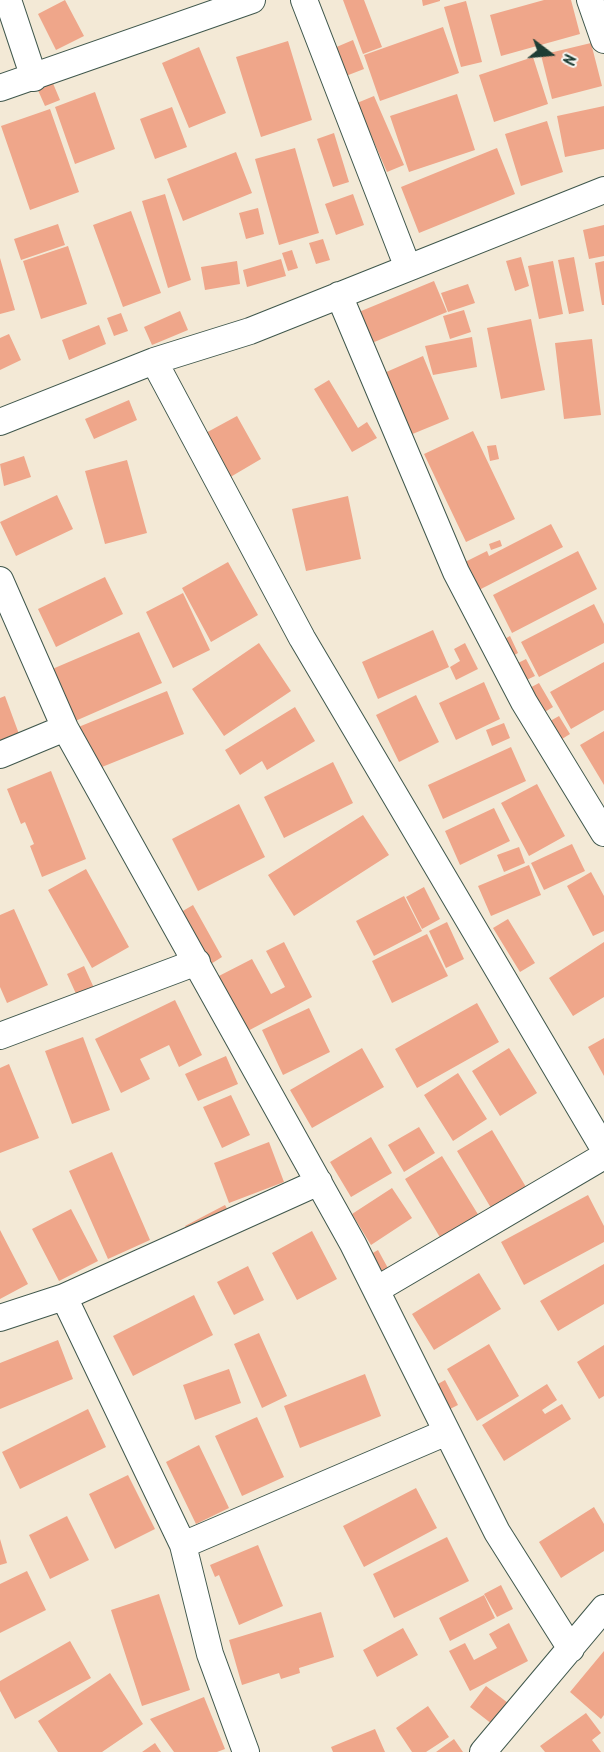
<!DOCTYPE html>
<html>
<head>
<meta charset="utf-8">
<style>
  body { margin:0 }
  #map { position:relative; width:604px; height:1752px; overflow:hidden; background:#f3e9d6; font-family:Kalam,sans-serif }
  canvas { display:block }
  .north { position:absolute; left:520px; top:24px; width:60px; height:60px; -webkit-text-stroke:4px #f6f6f2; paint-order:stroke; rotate:106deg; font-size:16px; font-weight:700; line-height:24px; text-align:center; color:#1f3d34 }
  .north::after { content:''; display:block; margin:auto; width:21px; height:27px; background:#1f3d34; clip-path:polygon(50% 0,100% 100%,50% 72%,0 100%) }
</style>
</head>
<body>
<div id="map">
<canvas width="604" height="1752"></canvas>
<div class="north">N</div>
</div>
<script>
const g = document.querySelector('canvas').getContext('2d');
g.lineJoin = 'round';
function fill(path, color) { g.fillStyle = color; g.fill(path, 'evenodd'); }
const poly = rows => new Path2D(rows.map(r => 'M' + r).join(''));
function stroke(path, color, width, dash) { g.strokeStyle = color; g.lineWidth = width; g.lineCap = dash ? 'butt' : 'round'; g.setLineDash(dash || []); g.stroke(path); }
fill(poly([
  [65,0,84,36,56,50,38,14],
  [343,0,364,0,382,47,363,54],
  [422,0,440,0,440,1,423,6],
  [544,0,571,0,580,34,501,56,490,15],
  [466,1,482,62,461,67,444,7],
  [443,27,459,73,380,101,364,55],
  [353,40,364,69,338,79,327,51],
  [288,41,312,120,261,137,236,57],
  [591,43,602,86,552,99,541,55],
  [199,47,226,113,189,128,162,63],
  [533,57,548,104,494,122,479,75],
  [52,81,60,100,45,106,37,88],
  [95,92,115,149,75,164,55,107],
  [457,94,475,150,409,172,390,116],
  [374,96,404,165,387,172,357,103],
  [604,106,604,149,565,157,557,116],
  [172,107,187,147,155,159,140,119],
  [50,109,79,192,30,210,1,126],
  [547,121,563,172,521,186,505,134],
  [334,133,349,182,333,187,317,139],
  [295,148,319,233,279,245,255,159],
  [497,148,515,194,419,233,401,187],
  [236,152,252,193,183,221,167,179],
  [165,194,191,280,168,288,142,201],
  [353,194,364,225,336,235,325,204],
  [258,208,264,234,246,239,239,213],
  [131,211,161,293,123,307,93,225],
  [58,224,65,245,21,260,14,239],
  [604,225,604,256,589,259,583,230],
  [323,239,330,260,316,264,309,243],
  [68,246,87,304,41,319,23,261],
  [292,250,298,268,288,271,282,253],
  [521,257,529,286,515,291,506,261],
  [574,257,584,311,569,314,558,260],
  [0,258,15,310,0,314],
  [281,259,286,276,247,287,243,270],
  [237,261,240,284,205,290,201,267],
  [553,261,563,314,539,319,528,266],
  [604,261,604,305,602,305,595,263],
  [434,281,447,312,367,345,354,314],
  [468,284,475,303,448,312,441,293],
  [464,310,471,332,450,339,443,316],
  [180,311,188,330,152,345,144,327],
  [121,313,128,331,114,336,107,318],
  [531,319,545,390,501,399,487,328],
  [99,325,106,344,69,360,62,340],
  [9,334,21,360,0,370,0,338],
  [472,337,477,367,433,375,425,346],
  [592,339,601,415,564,419,555,343],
  [423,356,449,419,410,435,384,373],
  [329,380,358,428,367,422,377,438,352,452,314,389],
  [129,400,137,420,94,439,85,419],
  [237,416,261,459,227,479,202,435],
  [473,431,515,519,466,542,424,454],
  [496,445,499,459,490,461,487,446],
  [24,456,31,477,4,486,0,464],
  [127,460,147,533,105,544,85,471],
  [57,495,73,529,16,556,0,522],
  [348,496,361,559,306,571,292,509],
  [551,524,563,547,479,590,465,562,487,551,489,556],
  [500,540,502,546,491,550,489,544],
  [578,551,597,589,512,633,493,595],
  [228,562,258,615,211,642,182,588],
  [105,577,123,614,56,647,38,609],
  [183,593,210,650,173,668,146,612],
  [594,604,604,624,604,643,539,677,521,642],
  [433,630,449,667,378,699,362,662],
  [139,632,162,683,73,722,50,670],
  [510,636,518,653,509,658,501,641],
  [259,643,291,691,224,736,192,689],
  [465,643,478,669,456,680,450,667,460,661,454,649],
  [526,659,535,676,520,683,512,666],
  [604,662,604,710,571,729,550,692],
  [484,682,500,719,456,740,439,703],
  [539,683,553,707,538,716,524,691],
  [167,691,184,734,92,771,76,728],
  [416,695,439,742,399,762,376,715],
  [5,696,19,734,0,741,0,698],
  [295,707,315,741,267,770,262,761,240,775,225,750],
  [559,716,570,734,554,744,543,725],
  [504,723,510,738,492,746,486,730],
  [604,731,604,785,580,745],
  [511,747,526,781,443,819,428,785],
  [333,762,353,803,284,838,264,797],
  [51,771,86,859,42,877,30,846,34,844,25,822,21,824,7,789],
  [537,784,565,836,529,856,501,803],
  [239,804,265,857,198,891,172,839],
  [494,808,510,841,460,865,445,831],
  [363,815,389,855,294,916,268,875],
  [572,844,585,871,544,890,531,863],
  [519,847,525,863,504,872,497,855],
  [529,865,541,895,491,916,478,886],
  [86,869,129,947,92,968,48,890],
  [591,872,604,896,604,931,593,936,567,886],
  [424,887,440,919,422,929,406,897],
  [404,896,422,931,374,956,356,921],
  [193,905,222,957,206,967,176,915],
  [14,909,48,985,7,1003,0,987,0,915],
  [508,919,535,963,520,972,493,928],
  [447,922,464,959,446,968,429,931],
  [427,934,448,976,392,1003,372,961],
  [284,942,312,997,244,1033,215,978,252,959,271,994,285,987,266,951],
  [604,942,604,997,573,1016,549,978],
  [84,966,94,988,77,996,67,974],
  [175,1000,202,1055,179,1067,169,1045,140,1059,150,1079,121,1093,95,1039],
  [477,1003,499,1042,417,1088,395,1049],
  [309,1008,330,1052,283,1075,262,1030],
  [83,1037,110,1110,72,1124,45,1051],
  [604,1038,604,1076,588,1047],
  [362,1048,384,1087,312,1128,290,1090],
  [509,1048,537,1093,500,1116,472,1071],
  [226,1056,238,1084,198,1101,185,1074],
  [9,1064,39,1138,0,1153,0,1068],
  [458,1073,487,1119,453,1141,424,1095],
  [231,1095,250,1135,222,1148,203,1107],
  [419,1127,435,1153,404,1172,388,1145],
  [492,1130,526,1187,491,1208,457,1151],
  [371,1137,392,1173,351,1197,330,1162],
  [269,1142,284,1182,229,1203,214,1163],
  [112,1152,150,1240,108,1259,69,1171],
  [442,1156,479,1216,441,1239,405,1179],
  [392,1188,412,1218,371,1245,352,1214],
  [588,1195,604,1226,604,1242,524,1285,501,1242],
  [225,1205,230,1214,190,1235,185,1226],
  [71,1209,98,1261,59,1281,32,1229],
  [0,1230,28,1284,0,1299],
  [312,1231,337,1279,297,1300,272,1253],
  [378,1250,389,1270,375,1278,364,1258],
  [604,1264,604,1304,558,1331,540,1301],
  [248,1266,264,1300,234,1315,217,1282],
  [479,1273,501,1309,434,1350,412,1314],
  [194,1295,213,1335,133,1376,113,1336],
  [259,1333,287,1396,262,1408,234,1344],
  [58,1340,73,1379,0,1409,0,1363],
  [489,1344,519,1396,477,1421,447,1369],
  [604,1345,604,1396,599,1399,577,1362],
  [229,1369,241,1403,195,1420,183,1385],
  [365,1374,381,1416,300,1448,284,1406],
  [445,1380,458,1405,442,1413,429,1389],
  [547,1384,557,1400,542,1410,545,1414,562,1404,571,1419,504,1461,482,1425],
  [88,1409,106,1447,20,1489,2,1452],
  [257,1417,284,1477,242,1496,215,1436],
  [199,1445,229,1508,196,1524,166,1462],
  [128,1475,155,1529,115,1549,89,1494],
  [416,1488,437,1528,364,1567,343,1526],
  [594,1507,604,1524,604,1551,561,1578,539,1542],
  [67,1516,89,1560,50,1579,29,1535],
  [447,1537,469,1581,394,1618,373,1574],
  [0,1539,7,1563,0,1565],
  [258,1545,283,1606,239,1625,219,1575,215,1577,210,1565],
  [27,1571,46,1610,0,1633,0,1584],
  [501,1585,513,1609,497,1617,484,1594],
  [159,1594,190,1690,142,1706,111,1610],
  [484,1595,495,1618,450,1641,439,1618],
  [321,1612,334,1657,299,1668,300,1673,281,1679,279,1673,242,1685,229,1640],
  [509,1623,528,1661,470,1691,449,1651,465,1643,474,1660,497,1648,489,1634],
  [403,1628,418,1655,377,1677,363,1650],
  [70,1641,91,1678,15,1719,0,1691,0,1681],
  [604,1651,604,1715,601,1719,570,1692],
  [110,1673,143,1724,102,1752,58,1752,38,1721],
  [486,1686,508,1703,492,1724,470,1707],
  [204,1697,225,1749,217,1752,174,1752,150,1719],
  [428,1706,449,1737,426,1752,412,1752,396,1728],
  [586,1713,601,1733,592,1740,601,1752,545,1752,540,1746],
  [375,1729,385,1752,333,1752,331,1747],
  [454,1739,463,1752,436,1752],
  [155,1743,161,1752,142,1752]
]), '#efa68a');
const minor = poly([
  [8,0,34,78],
  [304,0,408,268],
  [590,0,604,40],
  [0,88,252,0],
  [339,295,456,572,524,702,604,833],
  [154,361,302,638,604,1149],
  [0,422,154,361,250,331,604,190],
  [0,580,65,728,353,1244,497,1532,571,1649],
  [0,755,65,728],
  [0,1036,197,962],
  [376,1290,604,1156],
  [64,1297,319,1182],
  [0,1318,64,1297,183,1545,210,1654,246,1752],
  [183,1545,447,1432],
  [483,1752,604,1608]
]);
stroke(minor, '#3f574c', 28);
stroke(minor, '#fff', 26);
</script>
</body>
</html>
